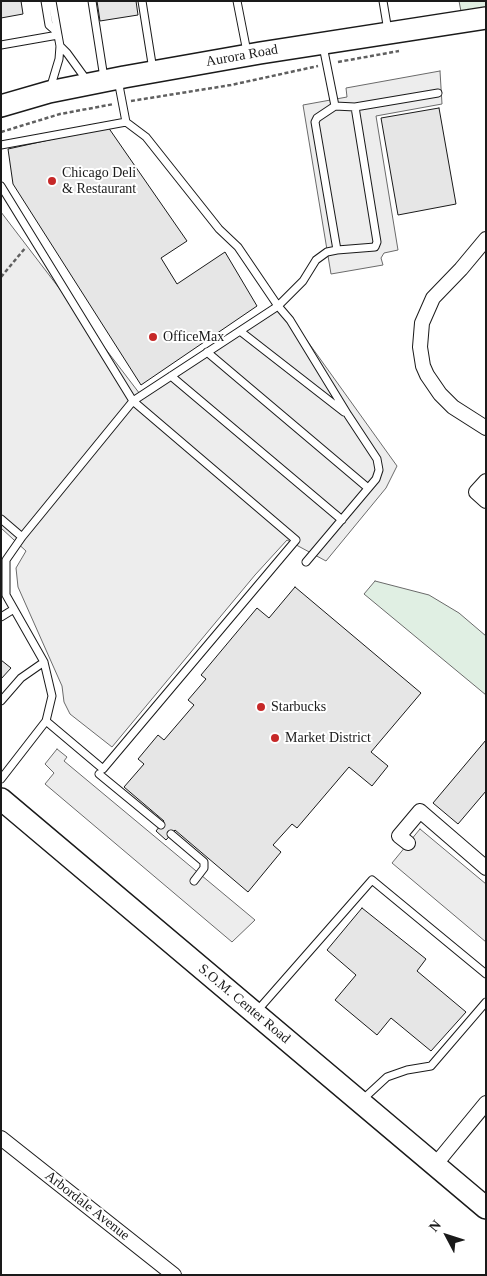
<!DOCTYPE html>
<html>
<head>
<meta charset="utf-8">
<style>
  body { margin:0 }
  #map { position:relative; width:487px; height:1276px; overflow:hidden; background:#fff; font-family:"Times New Roman",serif }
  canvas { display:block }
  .frame { position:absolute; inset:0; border:2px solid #1a1a1a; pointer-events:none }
  .north { position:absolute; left:422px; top:1211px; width:50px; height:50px; -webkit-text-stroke:4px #fff; paint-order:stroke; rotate:310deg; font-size:14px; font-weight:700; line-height:20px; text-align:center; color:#1a1a1a }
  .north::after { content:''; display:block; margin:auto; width:18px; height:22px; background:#1a1a1a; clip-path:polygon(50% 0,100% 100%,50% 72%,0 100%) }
</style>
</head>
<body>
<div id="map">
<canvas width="487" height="1276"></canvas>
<div class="frame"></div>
<div class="north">N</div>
</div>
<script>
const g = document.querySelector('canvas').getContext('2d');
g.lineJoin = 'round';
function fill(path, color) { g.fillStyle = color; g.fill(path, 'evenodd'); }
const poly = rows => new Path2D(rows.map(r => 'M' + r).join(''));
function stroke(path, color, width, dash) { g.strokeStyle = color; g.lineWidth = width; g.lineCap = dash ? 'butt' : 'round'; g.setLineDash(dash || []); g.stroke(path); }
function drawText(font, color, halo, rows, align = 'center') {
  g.font = font + ' "Times New Roman",serif'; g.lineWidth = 4; g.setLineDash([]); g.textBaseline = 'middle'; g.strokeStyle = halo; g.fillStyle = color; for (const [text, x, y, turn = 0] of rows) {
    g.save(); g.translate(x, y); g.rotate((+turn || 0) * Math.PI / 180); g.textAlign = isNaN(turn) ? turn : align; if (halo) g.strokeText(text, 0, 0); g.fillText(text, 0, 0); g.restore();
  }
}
const green = poly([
  [459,1,486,1,486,18,463,22,459,1],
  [375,581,429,595,459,613,486,636,486,695,364,594,375,581]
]);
fill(green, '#e0efe3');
stroke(green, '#6a6a6a', 1);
const parking = poly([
  [440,71,442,104,376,116,398,250,384,253,381,258,383,265,331,274,303,105,347,97,346,88,440,71],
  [1,212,143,398,277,310,303,335,397,466,386,488,326,561,287,540,255,575,112,747,70,714,64,702,62,686,18,587,16,568,26,551,1,528,1,212],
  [57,749,67,757,64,761,255,920,232,942,45,784,54,773,45,764,57,749],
  [420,829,486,884,486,942,392,863,420,829]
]);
fill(parking, '#ededed');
stroke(parking, '#6a6a6a', 1);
const building = poly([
  [1,1,21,1,23,14,1,18,1,1],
  [97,1,136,1,138,15,100,21,97,1],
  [439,108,456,204,398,215,381,118,439,108],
  [108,127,187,241,161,258,177,284,225,252,257,306,141,385,13,184,8,149,108,127],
  [295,587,421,693,371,752,388,766,372,786,349,767,297,828,292,824,273,845,281,852,248,892,175,830,166,840,156,831,164,821,124,787,144,764,138,759,158,735,164,740,194,705,188,700,206,679,201,675,257,608,269,618,295,587],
  [1,660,11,668,1,679,1,660],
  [486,740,486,791,458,824,433,803,486,740],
  [362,908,426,959,417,971,466,1012,431,1051,391,1018,377,1035,335,1000,356,975,327,950,362,908]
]);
fill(building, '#e6e6e6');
stroke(building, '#1a1a1a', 1);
const service = poly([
  [45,1,49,25,57,32],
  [92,1,104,78],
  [142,1,153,70],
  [237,1,247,52],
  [383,1,388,31],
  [1,45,58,35,52,1],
  [60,46,67,53,88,82],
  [50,89,59,59,60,46,58,35],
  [335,106,317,118,315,122,337,250],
  [355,107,438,93],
  [1,145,126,122],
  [1,186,133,401,22,537,6,560,6,595,44,662,52,696,46,721,1,779],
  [240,331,344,412],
  [207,352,368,488],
  [171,376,342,520],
  [1,519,22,537],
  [306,562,376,479,379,470,377,459,348,415,290,320,278,306,303,281,316,260,327,252,337,250,375,247,377,242,355,107,335,106,323,46],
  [1,617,14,609],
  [1,701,21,678,44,662],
  [46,721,103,769,296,540,133,401,278,306,238,247,219,229,146,137,126,122,118,80],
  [99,774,161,825],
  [171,834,204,862,204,868,194,881],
  [257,1011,372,880,486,974],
  [361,1101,387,1077,407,1070,431,1066,486,1002]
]);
const minor = poly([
  [486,239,461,269,433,298,422,323,420,347,423,366,427,375,440,394,453,407,486,428],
  [486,481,476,492,486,501],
  [408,843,399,836,420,811,486,868],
  [1,1138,174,1275],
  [435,1165,486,1103]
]);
const primary = poly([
  [1,106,49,92,124,77,260,53,486,18],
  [1,799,486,1208]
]);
stroke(service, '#1a1a1a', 9);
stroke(minor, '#1a1a1a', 16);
stroke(primary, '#1a1a1a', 24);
stroke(poly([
  [338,62,399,51],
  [131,101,231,85,318,66],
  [1,132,60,114,114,104],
  [1,277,26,247]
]), '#5f5f5f', 2.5, [4, 2.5]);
stroke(service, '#fff', 7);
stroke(minor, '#fff', 14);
stroke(primary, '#fff', 21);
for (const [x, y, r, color] of [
  [52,181,5,"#c62828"],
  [153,337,5,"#c62828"],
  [261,707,5,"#c62828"],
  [275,738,5,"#c62828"]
]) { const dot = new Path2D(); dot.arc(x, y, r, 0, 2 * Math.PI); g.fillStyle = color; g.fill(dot); stroke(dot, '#fff', 2); }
drawText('14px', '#1a1a1a', '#fff', [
  ["Aurora Road",242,56,-10],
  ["S.O.M. Center Road",244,1004,40],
  ["Arbordale Avenue",87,1206,38]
]);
drawText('14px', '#1a1a1a', '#fff', [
  ["Chicago Deli",62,173],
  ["& Restaurant",62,189],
  ["OfficeMax",163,337],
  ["Starbucks",271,707],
  ["Market District",285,738]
], 'left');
</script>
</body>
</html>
